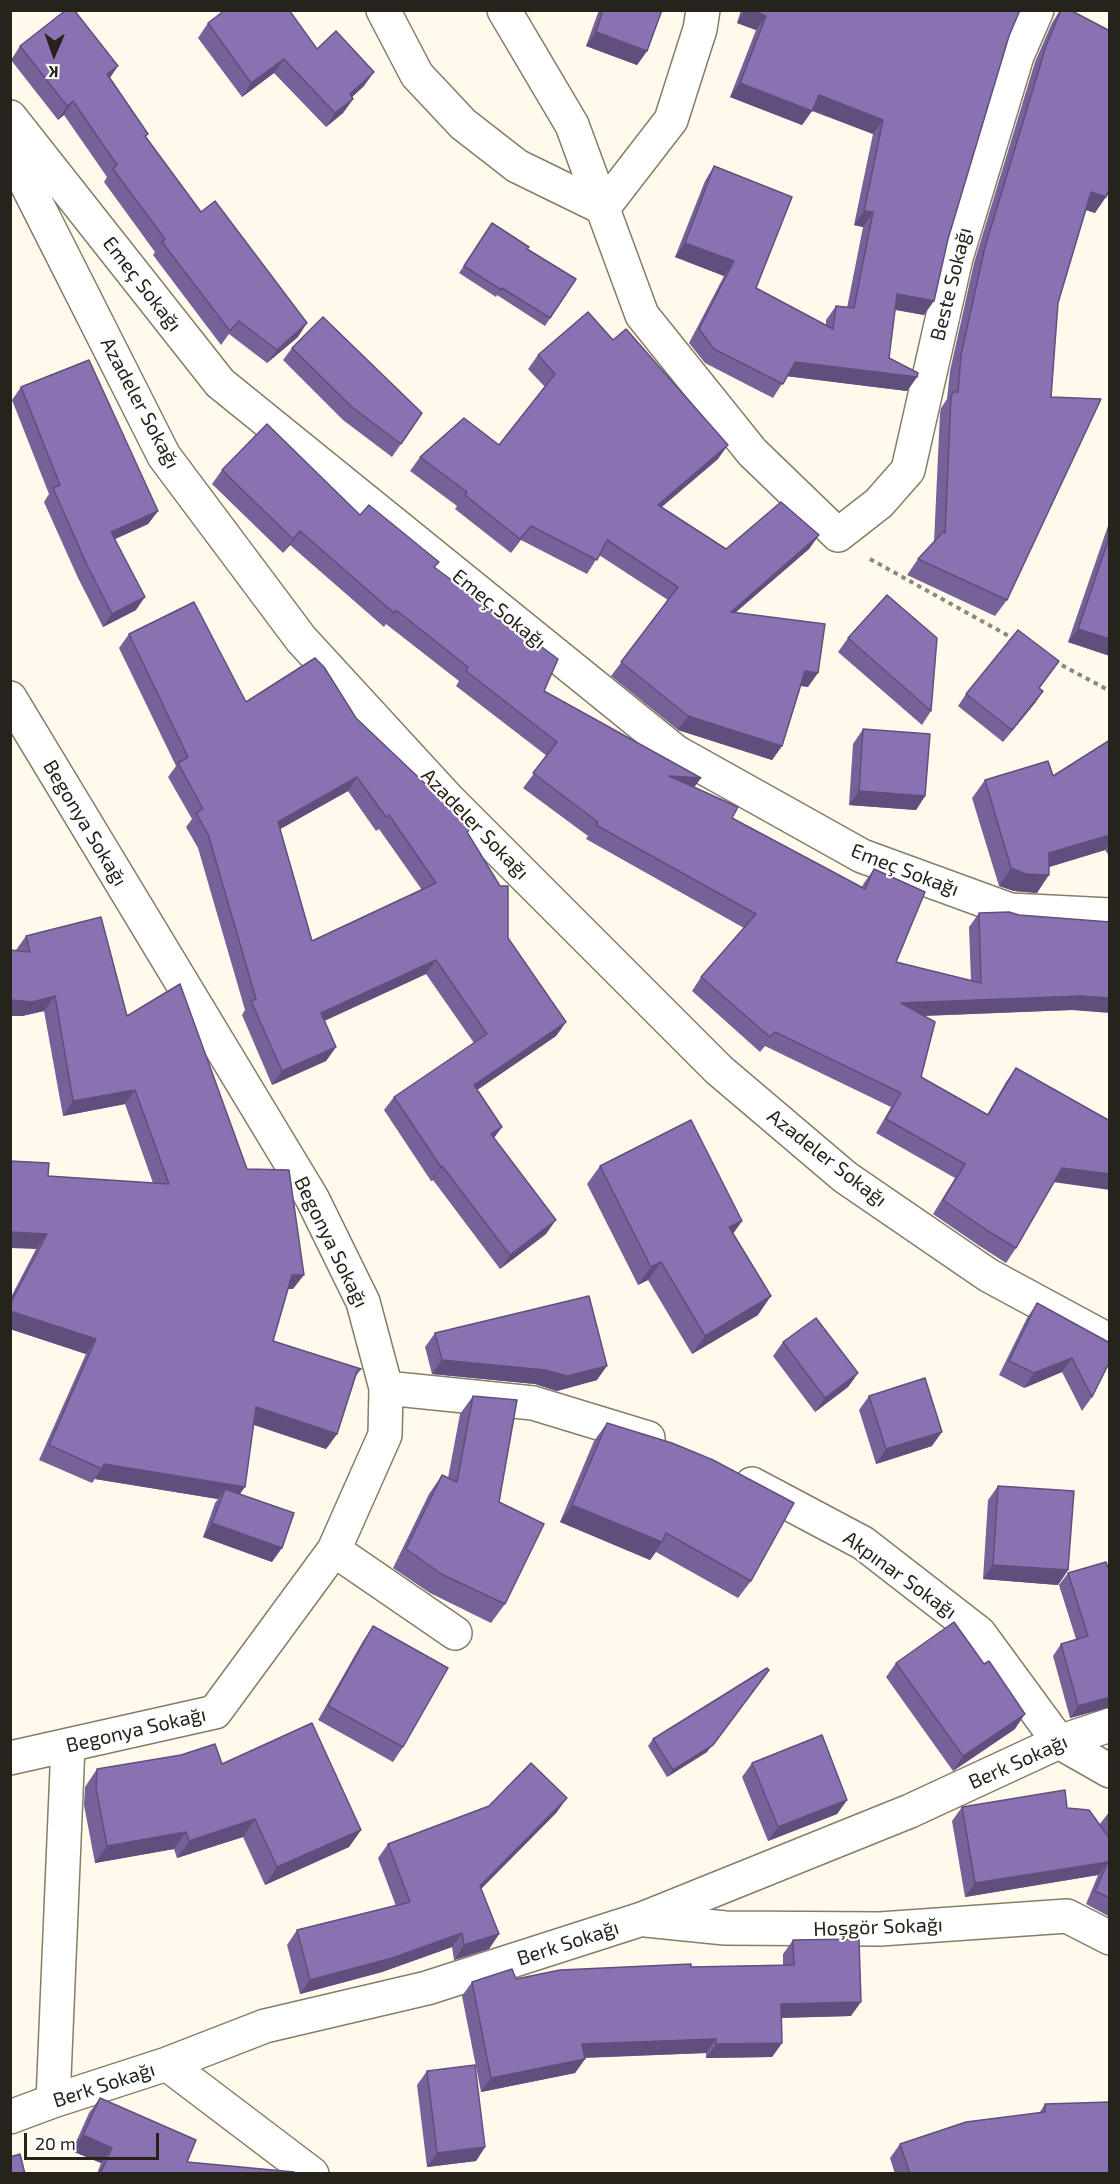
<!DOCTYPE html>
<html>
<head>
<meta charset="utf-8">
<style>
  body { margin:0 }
  #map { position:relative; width:1120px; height:2184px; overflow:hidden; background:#fffaec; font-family:"Exo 2",sans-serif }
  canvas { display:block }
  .frame { position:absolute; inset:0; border:12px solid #26231a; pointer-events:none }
  .north { position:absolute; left:24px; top:24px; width:60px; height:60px; -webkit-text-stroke:4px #fff; paint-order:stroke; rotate:182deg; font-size:16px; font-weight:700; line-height:24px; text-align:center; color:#26231a }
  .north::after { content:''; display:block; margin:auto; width:21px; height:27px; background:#26231a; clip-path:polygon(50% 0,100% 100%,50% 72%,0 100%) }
  .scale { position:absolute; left:24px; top:2133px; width:135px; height:27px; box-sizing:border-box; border:3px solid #26231a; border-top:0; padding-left:8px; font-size:18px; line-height:21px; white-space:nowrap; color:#26231a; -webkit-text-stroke:4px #fff; paint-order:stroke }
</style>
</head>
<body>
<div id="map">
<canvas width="1120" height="2184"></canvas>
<div class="frame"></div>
<div class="north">K</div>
<div class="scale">20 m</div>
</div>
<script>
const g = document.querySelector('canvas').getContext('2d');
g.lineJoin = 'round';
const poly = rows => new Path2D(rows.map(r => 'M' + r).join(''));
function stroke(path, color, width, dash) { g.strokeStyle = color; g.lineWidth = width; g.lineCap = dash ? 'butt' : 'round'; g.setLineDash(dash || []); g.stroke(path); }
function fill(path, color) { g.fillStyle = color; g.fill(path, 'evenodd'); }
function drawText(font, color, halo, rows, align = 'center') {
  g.font = font + ' "Exo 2",sans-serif'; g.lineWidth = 4.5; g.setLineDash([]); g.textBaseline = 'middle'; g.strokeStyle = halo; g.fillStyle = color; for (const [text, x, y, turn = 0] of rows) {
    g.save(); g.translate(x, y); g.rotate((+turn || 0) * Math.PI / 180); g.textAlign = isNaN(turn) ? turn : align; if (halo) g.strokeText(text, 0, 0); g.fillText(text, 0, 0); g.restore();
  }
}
const street = poly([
  [383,10,417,75,463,124,517,166,603,208],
  [504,10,572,125,642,315,752,452,838,535,879,503,908,470,956,258,1017,56,1037,10],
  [10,117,220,383,676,752,862,856,1010,910,1110,915],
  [10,151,164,456,301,639,448,799,719,1070,845,1177,988,1275,1110,1341],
  [603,208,671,120,700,29,703,10],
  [10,698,312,1198,363,1302,386,1388,385,1435,334,1550,215,1712,10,1758],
  [386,1388,533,1403,648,1438],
  [752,1484,863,1543,979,1633,1059,1742,1110,1771],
  [334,1550,455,1633],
  [646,1920,725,1928,880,1929,1067,1916,1110,1938],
  [167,2064,312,2174],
  [53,2101,68,1745],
  [10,2117,53,2101,167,2064,265,2026,427,1988,642,1919,910,1811,1059,1742,1110,1725]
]);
stroke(street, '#847d68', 36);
stroke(poly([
  [870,559,1016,640],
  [1054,661,1110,691]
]), '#8c887d', 4, [4.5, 4.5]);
stroke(street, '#fff', 33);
fill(poly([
  [599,10,662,10,647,51,637,65,586,46],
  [741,10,1020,10,1009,36,924,315,895,310,889,358,917,377,907,391,787,376,773,398,705,363,689,343,724,276,675,257,705,181,714,166,756,288,826,325,826,320,836,306,847,308,863,227,854,225,873,134,812,111,802,125,730,97,756,30,737,23],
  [1060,10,1070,10,1095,213,1086,210,1058,303,1007,600,995,616,907,575,918,559,934,542,940,413,941,408,947,399,950,371,974,263,1035,62,1052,23],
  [208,23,317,49,364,86,352,97,353,99,343,113,326,127,274,73,242,97,198,38],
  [20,46,118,66,110,78,148,134,146,137,201,212,298,337,267,363,229,334,221,345,153,255,155,252,104,182,107,177,64,115,58,120,11,60],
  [492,223,527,249,576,279,545,326,497,295,496,297,459,273],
  [292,348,401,444,392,457,343,420,283,360],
  [538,355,718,459,662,507,726,549,819,535,809,549,736,612,808,687,801,686,782,746,772,760,678,730,611,676,668,600,599,555,587,574,521,540,511,553,455,509,457,506,410,471,420,457,499,445,545,387,528,369],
  [21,387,158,511,148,524,115,539,136,610,103,627,78,578,44,502,49,494,12,400],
  [222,470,360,515,435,567,544,691,694,787,732,818,862,887,864,883,874,869,896,962,971,981,969,927,979,913,1071,1010,924,1016,921,1077,987,1115,1006,1082,1016,1068,1054,1183,1016,1248,1006,1263,978,1245,933,1214,955,1178,876,1133,891,1107,765,1046,760,1052,692,991,701,977,744,928,586,839,588,836,523,788,547,756,456,686,459,681,386,624,384,627,290,545,283,553,212,484],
  [1110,520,1110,656,1068,642],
  [129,634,246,702,356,718,468,833,508,938,566,1022,556,1036,477,1090,502,1127,494,1138,546,1234,500,1269,433,1180,431,1181,384,1110,394,1097,474,1043,426,974,324,1021,336,1047,326,1061,272,1085,242,1015,245,1010,198,848,186,827,192,819,168,777,176,766,119,648],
  [348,791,376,831,379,829,422,890,312,941,280,829],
  [848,638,931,711,922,725,838,652],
  [1050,673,1039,688,1043,691,1035,703,1003,742,958,706,966,694],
  [863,729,925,796,916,810,849,805,853,744],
  [1110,740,1110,857,1105,850,1049,867,1037,893,1014,891,999,886,972,798,985,780,1053,776],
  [26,936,127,1016,247,1169,293,1289,288,1289,273,1341,361,1369,356,1376,337,1434,326,1449,254,1425,240,1494,272,1562,203,1537,215,1503,218,1499,95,1479,92,1483,39,1460,86,1354,10,1329,10,1299,36,1249,48,1176,153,1183,125,1104,63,1116,44,1011,22,1016,16,950],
  [600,1166,742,1221,733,1234,758,1315,692,1354,648,1280,638,1285,587,1184],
  [1037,1303,1110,1343,1092,1397,1082,1411,1062,1372,1024,1388,999,1375,1027,1318],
  [435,1333,597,1380,557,1391,535,1384,432,1374,425,1347],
  [783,1342,858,1373,848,1387,815,1412,773,1356],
  [473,1396,499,1502,505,1604,491,1623,430,1593,393,1568,429,1494,442,1475,448,1478,460,1414],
  [869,1396,932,1446,876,1464,859,1410],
  [607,1423,751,1581,738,1598,656,1552,650,1560,560,1522,594,1441],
  [998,1486,1068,1570,1058,1585,983,1579,988,1500],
  [1068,1573,1110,1573,1110,1707,1070,1718,1053,1656,1061,1644,1076,1639,1059,1585],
  [373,1626,403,1747,393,1762,318,1720,363,1641],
  [896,1663,1015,1729,953,1771,886,1677],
  [653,1739,707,1752,667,1777,648,1746],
  [752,1763,847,1800,837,1814,768,1841,742,1777],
  [222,1764,361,1830,349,1847,265,1885,243,1837,177,1858,174,1849,95,1863,84,1805,85,1787,97,1769],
  [962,1807,1067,1808,1099,1825,1110,1811,1110,1917,1086,1904,1098,1875,965,1897,952,1821],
  [557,1812,481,1889,499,1934,489,1949,454,1960,452,1947,382,1972,300,1994,287,1945,297,1930,396,1906,378,1858,388,1844],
  [793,1940,851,2016,782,2018,782,2043,772,2057,706,2058,706,2053,585,2058,585,2059,575,2073,481,2092,462,1996,472,1982,691,1967,783,1965,783,1954],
  [427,2071,485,2147,476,2161,427,2167,417,2085],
  [100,2098,187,2162,294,2174,97,2174,101,2163,72,2151,89,2113],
  [1045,2104,1110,2174,895,2174,890,2158,900,2144,1040,2112]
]), '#766199');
fill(poly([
  [745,10,752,10,766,16,756,30,737,23],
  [596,32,647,51,637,65,586,46],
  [284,59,274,73,242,97,251,83],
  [118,66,108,79,107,74],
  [374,72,364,86,340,108,350,94],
  [740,83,812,111,802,125,730,97],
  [819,95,883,120,873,134,809,109],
  [353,99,343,113,326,127,335,113],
  [73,101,64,115,58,120,67,106],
  [1091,192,1106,197,1095,213,1080,208],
  [864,211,873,212,863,227,854,225],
  [685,243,734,261,724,276,675,257],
  [897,294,934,301,924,315,887,308],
  [307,323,298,337,267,363,277,350],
  [795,362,917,377,907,391,785,376],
  [728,445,718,459,648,518,658,505],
  [158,511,148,524,102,545,111,532],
  [300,531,290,545,283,553,293,539],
  [819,535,809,549,721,625,731,612],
  [145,597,136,610,103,627,112,614],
  [1078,629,1110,639,1110,656,1068,642],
  [805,671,818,673,808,687,796,685],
  [1043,691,1035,703,1003,742,1012,730],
  [688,716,782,746,772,760,678,730],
  [669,776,701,778,691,792],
  [357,777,348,791,268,836,278,822],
  [859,791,925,796,916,810,849,805],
  [1110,835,1110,843,1105,850,1036,871,1049,853],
  [1011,868,1049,875,1037,893,1014,891,999,886],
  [436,960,426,974,311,1027,321,1013],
  [55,996,44,1011,22,1016,10,1016,10,1000],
  [1080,996,1110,998,1110,1013,1071,1010,891,1017,901,1003],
  [566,1022,556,1036,464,1099,474,1085],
  [336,1047,326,1061,272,1085,282,1071],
  [135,1090,125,1104,63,1116,73,1101],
  [502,1127,492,1140,491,1134],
  [442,1166,433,1180,431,1181,441,1167],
  [1062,1168,1110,1174,1110,1190,1053,1182],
  [556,1220,546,1234,500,1269,510,1255],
  [742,1221,729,1239,729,1227],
  [10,1232,47,1234,36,1249,10,1248],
  [661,1262,648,1280,638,1285,651,1267],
  [292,1275,304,1275,293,1289,282,1289],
  [771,1296,758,1315,692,1354,705,1336],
  [10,1311,96,1339,86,1354,10,1329],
  [1072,1358,1062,1372,1024,1388,1034,1373],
  [442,1360,607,1366,597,1380,557,1391,535,1384,432,1374],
  [858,1373,848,1387,815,1412,825,1398],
  [256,1407,337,1434,326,1449,246,1422],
  [942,1432,932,1446,876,1464,886,1449],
  [104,1464,245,1487,235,1501,225,1489,218,1499,95,1479],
  [572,1505,662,1542,650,1560,560,1522],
  [212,1523,282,1548,272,1562,203,1537],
  [993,1565,1068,1570,1058,1585,983,1579],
  [769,1670,707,1752,667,1777,673,1770],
  [1110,1697,1110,1707,1070,1718,1078,1706],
  [1025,1714,1015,1729,953,1771,963,1756],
  [567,1798,557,1812,470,1900,480,1886],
  [847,1800,837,1814,768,1841,778,1827],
  [255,1819,243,1837,177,1858,189,1841],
  [361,1830,349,1847,265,1885,277,1867],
  [186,1832,174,1849,95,1863,107,1846],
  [1108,1862,1098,1875,965,1897,975,1883],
  [462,1933,452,1947,382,1972,300,1994,310,1980],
  [499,1934,489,1949,454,1960,464,1945],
  [861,2002,851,2016,771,2018,781,2004],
  [716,2039,706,2053,572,2058,582,2044],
  [782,2043,772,2057,706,2058,716,2044],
  [585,2059,575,2073,481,2092,491,2078],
  [83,2135,112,2148,101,2163,72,2151],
  [485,2147,476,2161,427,2167,437,2153]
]), '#604f7d');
const building = poly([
  [66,10,74,10,118,66,107,74,148,134,145,136,201,212,215,201,307,323,277,350,239,321,230,331,162,242,165,239,113,169,117,165,73,101,67,106,20,46,66,10],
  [225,10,289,10,317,49,336,31,374,72,350,94,353,99,335,113,284,59,251,83,208,23,225,10],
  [603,10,662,10,647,51,596,32,603,10],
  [752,10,1020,10,1009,36,948,239,934,301,897,294,889,358,918,373,917,377,795,362,783,384,714,349,699,329,734,261,685,243,714,166,792,197,756,288,833,329,836,306,854,308,873,212,864,211,883,120,819,95,812,111,740,83,766,16,752,10],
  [1061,10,1070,10,1110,31,1110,187,1106,197,1091,192,1058,303,1051,397,1101,399,1007,600,918,559,943,532,945,533,951,397,953,392,958,392,961,355,985,247,1046,46,1061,10],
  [492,223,529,247,527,249,576,279,550,318,502,288,501,290,464,266,492,223],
  [588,312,613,340,626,329,728,445,658,505,726,549,781,502,819,535,731,612,825,624,818,673,805,671,782,746,688,716,621,662,678,587,607,540,597,560,531,526,520,539,465,495,467,492,420,457,464,418,499,445,555,374,538,355,588,312],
  [323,317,422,413,401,444,352,407,292,348,323,317],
  [89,360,158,511,111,532,145,597,112,614,87,565,53,488,60,485,21,387,89,360],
  [267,424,360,515,369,505,439,562,434,567,558,659,544,691,701,778,669,776,738,807,732,818,865,889,874,869,925,892,896,962,981,983,979,913,1009,912,1019,915,1110,922,1110,998,1080,996,901,1003,935,1022,921,1077,988,1115,1016,1068,1110,1121,1110,1174,1062,1168,1016,1248,988,1231,943,1200,965,1164,886,1119,901,1093,775,1032,770,1037,701,977,756,914,596,825,598,822,533,773,557,742,466,671,468,667,396,610,394,613,300,531,293,539,222,470,267,424],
  [1110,535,1110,639,1078,629,1110,535],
  [887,595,937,638,931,711,848,638,887,595],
  [194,602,246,702,315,658,324,667,356,718,437,795,440,793,459,813,471,829,467,832,500,886,508,886,508,938,566,1022,474,1085,502,1127,491,1134,556,1220,510,1255,442,1166,441,1167,394,1097,487,1034,436,960,321,1013,336,1047,282,1071,251,1001,256,999,208,834,196,813,203,809,178,763,188,757,129,634,194,602],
  [357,777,386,817,389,815,436,883,312,941,278,822,357,777],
  [1018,630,1059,661,1039,688,1043,691,1012,730,966,694,1018,630],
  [863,729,930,734,925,796,859,791,863,729],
  [1110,740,1110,835,1049,853,1049,875,1026,874,1011,868,985,780,1048,761,1053,776,1110,740],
  [101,917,127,1016,180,984,247,1169,289,1170,304,1275,292,1275,273,1341,361,1369,357,1371,337,1434,256,1407,245,1487,104,1464,102,1469,49,1445,96,1339,10,1311,10,1304,47,1234,10,1232,10,1161,49,1163,48,1176,169,1184,135,1090,73,1101,55,996,32,1002,10,1000,10,950,30,952,26,936,101,917],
  [691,1120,742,1221,729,1227,771,1296,705,1336,661,1262,651,1267,600,1166,691,1120],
  [589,1296,607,1366,567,1376,545,1370,442,1360,435,1333,589,1296],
  [1037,1303,1110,1343,1110,1361,1092,1397,1072,1358,1034,1373,1009,1361,1037,1303],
  [816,1318,858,1373,825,1398,783,1342,816,1318],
  [925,1378,942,1432,886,1449,869,1396,925,1378],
  [473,1396,517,1400,499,1502,544,1524,505,1604,443,1575,406,1549,442,1475,457,1482,473,1396],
  [607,1423,672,1443,713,1460,794,1503,751,1581,666,1533,662,1542,572,1505,607,1423],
  [998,1486,1074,1491,1068,1570,993,1565,998,1486],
  [225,1489,294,1513,282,1548,212,1523,225,1489],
  [1106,1562,1110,1573,1110,1697,1078,1706,1061,1644,1088,1636,1068,1573,1106,1562],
  [954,1622,984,1664,989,1661,1025,1714,963,1756,896,1663,954,1622],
  [373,1626,448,1668,403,1747,328,1706,373,1626],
  [767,1668,769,1670,713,1745,673,1770,653,1739,767,1668],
  [312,1723,361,1830,277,1867,255,1819,189,1841,186,1832,107,1846,96,1788,97,1769,181,1755,215,1744,222,1764,312,1723],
  [822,1735,847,1800,778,1827,752,1763,822,1735],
  [531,1763,567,1798,480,1886,499,1934,464,1945,462,1933,392,1958,310,1980,297,1930,410,1902,388,1844,489,1806,531,1763],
  [1065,1790,1067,1808,1089,1810,1110,1839,1110,1898,1095,1891,1108,1862,975,1883,962,1807,1065,1790],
  [859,1939,861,2002,781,2004,782,2043,716,2044,716,2039,582,2044,585,2059,491,2078,472,1982,512,1969,516,1979,560,1970,691,1964,691,1967,794,1965,793,1940,859,1939],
  [475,2065,485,2147,437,2153,427,2071,475,2065],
  [100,2098,196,2140,187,2162,294,2172,294,2174,100,2174,112,2148,83,2135,100,2098],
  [1110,2102,1110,2174,910,2174,900,2144,966,2122,1045,2112,1045,2104,1110,2102],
  [20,2154,25,2174,10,2174,10,2157,20,2154]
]);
fill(building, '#8971b2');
stroke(building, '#604f7d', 1.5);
drawText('20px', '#26231a', '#fff', [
  ["Emeç Sokağı",142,284,52],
  ["Beste Sokağı",951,284,-76],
  ["Azadeler Sokağı",140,403,62],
  ["Emeç Sokağı",499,609,39],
  ["Begonya Sokağı",85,823,59],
  ["Azadeler Sokağı",475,824,46],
  ["Emeç Sokağı",905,870,21],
  ["Azadeler Sokağı",827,1158,38],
  ["Begonya Sokağı",331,1242,64],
  ["Akpınar Sokağı",900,1575,36],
  ["Begonya Sokağı",136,1730,-13],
  ["Berk Sokağı",1018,1762,-24],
  ["Hoşgör Sokağı",878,1927,-2],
  ["Berk Sokağı",568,1943,-18],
  ["Berk Sokağı",104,2085,-18]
]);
</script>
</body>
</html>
